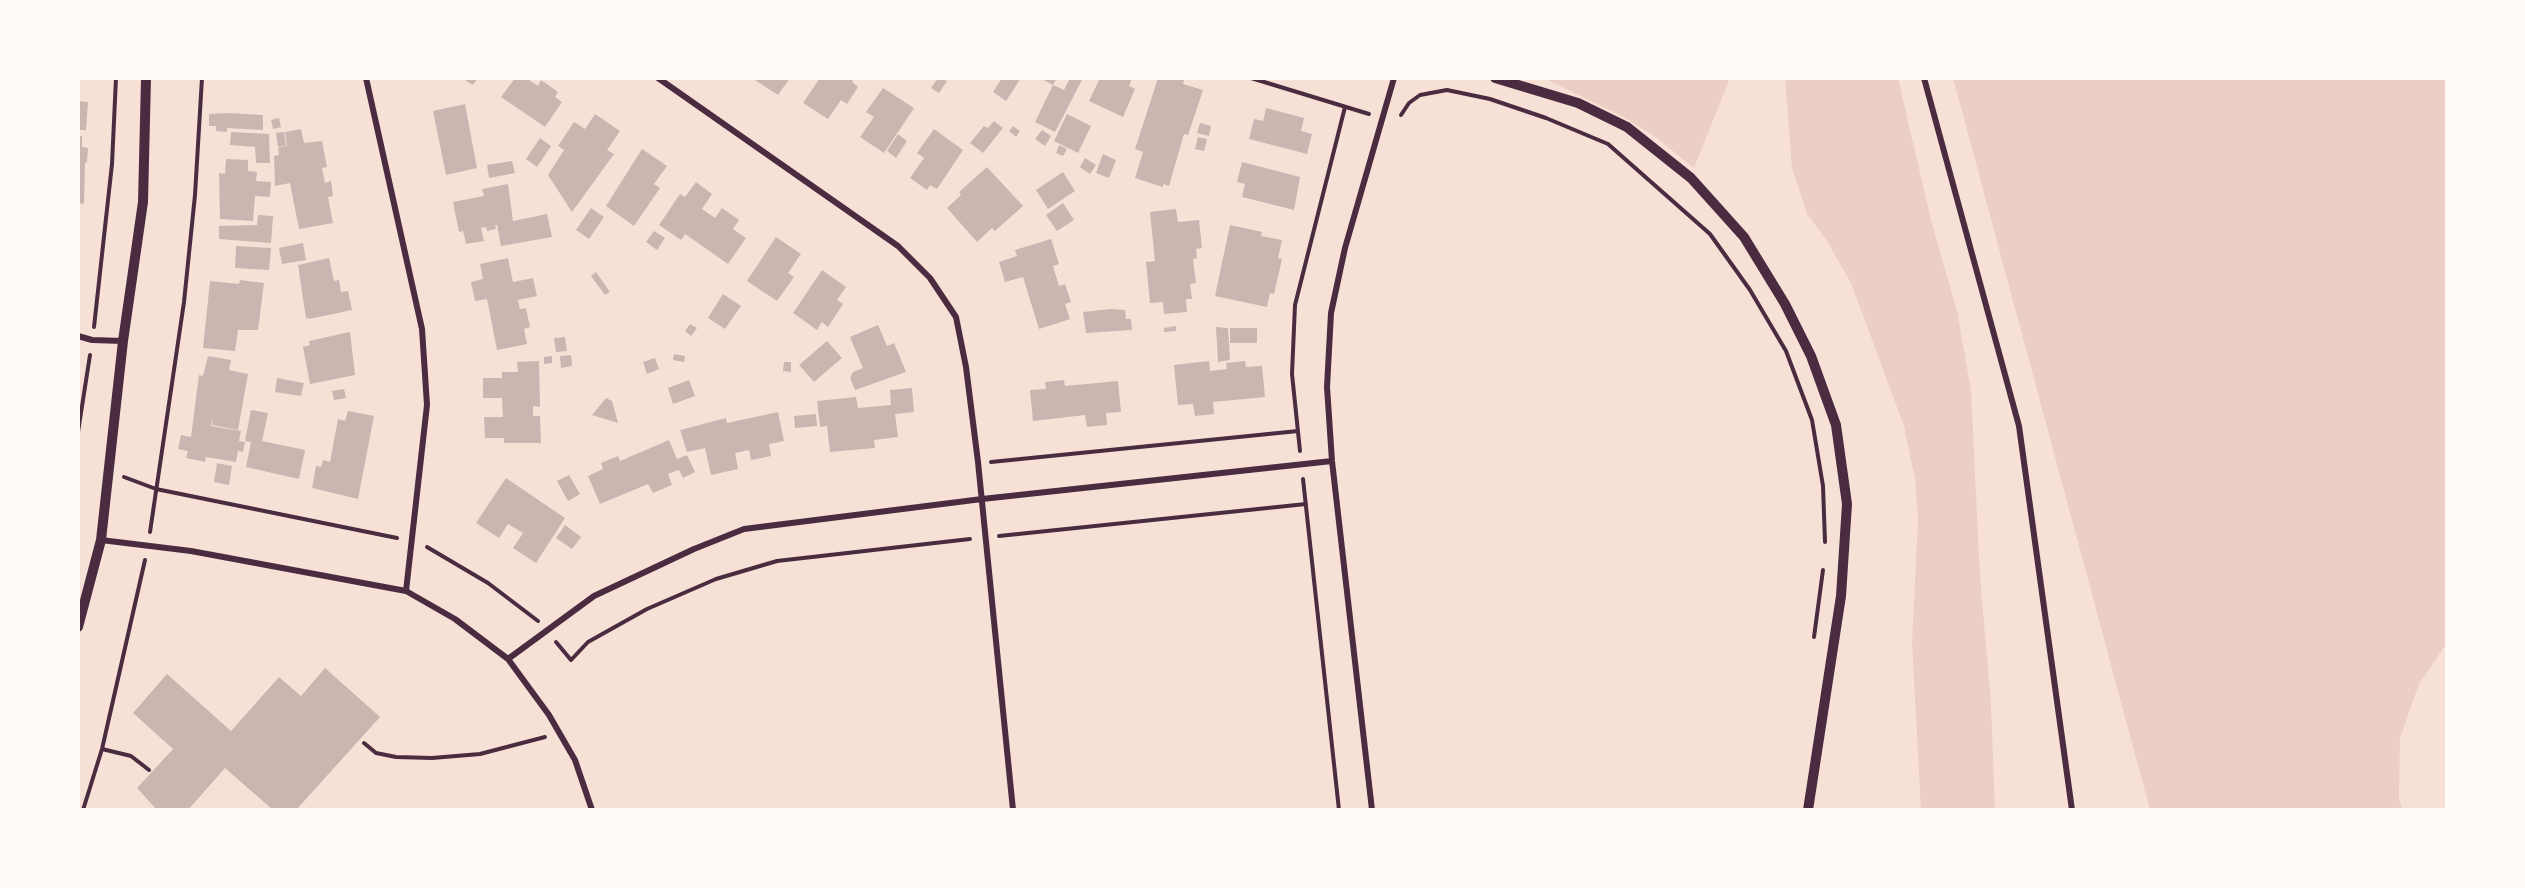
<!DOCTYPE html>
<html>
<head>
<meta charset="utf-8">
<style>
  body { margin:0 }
  #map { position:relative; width:2525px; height:888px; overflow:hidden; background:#f7e1d7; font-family:"Crimson Pro",serif }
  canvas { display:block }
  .frame { position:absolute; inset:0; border:80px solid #fffaf5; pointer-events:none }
</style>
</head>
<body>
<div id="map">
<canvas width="2525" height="888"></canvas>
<div class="frame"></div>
</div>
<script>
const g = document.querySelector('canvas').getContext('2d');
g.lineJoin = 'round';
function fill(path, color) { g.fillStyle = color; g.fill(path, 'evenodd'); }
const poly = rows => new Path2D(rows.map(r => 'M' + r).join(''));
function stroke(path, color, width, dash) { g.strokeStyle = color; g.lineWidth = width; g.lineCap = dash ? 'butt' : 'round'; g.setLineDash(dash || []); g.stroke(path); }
fill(poly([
  [1543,78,1730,78,1694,168,1658,139,1624,117],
  [1785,78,1898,78,1931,220,1957,311,1971,390,1980,576,1991,704,1995,810,1921,810,1912,643,1918,519,1915,479,1904,426,1851,283,1827,241,1807,214,1792,168],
  [1953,78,2447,78,2447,643,2419,684,2400,738,2399,800,2403,810,2150,810]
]), '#ebcfc5');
fill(poly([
  [462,78,478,78,473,85],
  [515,78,526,78,538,86,541,80,558,92,555,97,562,102,545,127,501,97],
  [752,78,790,78,778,95],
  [820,78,855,78,852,82,858,87,847,104,841,100,828,119,803,103],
  [938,78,947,81,939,93,931,88],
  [1002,78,1021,78,1006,101,993,92],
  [1040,78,1057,78,1053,85],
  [1070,78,1083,78,1055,132,1035,122,1053,85,1064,90],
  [1100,78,1132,78,1129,86,1135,89,1123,117,1089,101],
  [1158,78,1178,78,1184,80,1183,84,1203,90,1188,135,1184,134,1169,186,1163,184,1163,187,1135,178,1143,152,1135,149],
  [883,88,914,108,884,153,860,137,874,117,866,112],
  [78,101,88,102,86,130,78,130],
  [465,104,477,168,446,175,433,111],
  [1266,108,1304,118,1301,131,1312,134,1307,154,1249,139,1254,119,1263,121],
  [228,113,263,115,263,130,227,128,227,132,216,131,216,126,209,126,209,114],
  [595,114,620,131,607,150,614,154,572,212,548,175,564,150,558,146,574,122,585,129],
  [1067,114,1091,126,1078,153,1054,141],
  [279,118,281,127,273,129,271,120],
  [994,121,1003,128,983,153,970,143,984,126,988,128],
  [1200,123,1211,126,1209,136,1197,133],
  [1013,126,1020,131,1016,137,1009,131],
  [301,129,304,143,322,141,327,167,322,168,325,183,331,181,333,196,328,197,333,223,299,229,290,183,275,186,274,156,279,155,278,148,287,146,285,132],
  [934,129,963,150,937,189,930,185,927,190,910,178,924,158,917,153],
  [1042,130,1051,136,1045,146,1035,139],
  [231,132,269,134,270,163,256,163,255,147,230,145],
  [284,132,286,146,278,147,276,133],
  [898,134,907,141,896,158,887,151],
  [78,136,82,136,82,147,88,148,87,163,85,162,84,204,78,203],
  [1198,137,1207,139,1204,151,1195,149],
  [540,138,551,146,537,167,526,159],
  [1059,145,1067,149,1063,156,1056,153],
  [642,149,667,166,654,184,660,188,634,226,606,206],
  [1103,154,1116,160,1109,178,1096,173],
  [1085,158,1096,165,1090,174,1080,167],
  [226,159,248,160,248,171,257,172,256,181,271,182,270,197,255,196,253,221,220,219,219,173,225,174],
  [512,161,515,173,489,178,487,165],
  [1242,162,1300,177,1294,210,1242,197,1245,184,1237,182],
  [987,167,1023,206,995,231,992,228,977,242,947,208,961,195,959,192],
  [1063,172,1075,191,1048,209,1036,190],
  [696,182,712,194,702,209,715,218,722,208,739,220,733,229,746,238,728,264,685,234,681,240,659,225,680,194,685,197],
  [508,184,513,221,547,214,552,237,501,246,497,225,495,225,496,229,487,231,486,227,481,228,484,241,466,244,463,231,459,232,453,202,484,196,482,189],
  [1063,203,1074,220,1057,231,1046,215],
  [591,208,604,217,589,239,576,230],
  [1176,209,1178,222,1199,220,1202,248,1196,249,1197,258,1193,259,1196,283,1190,284,1192,299,1186,299,1187,312,1164,314,1163,302,1150,303,1146,262,1155,261,1150,212],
  [258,215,273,216,271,243,219,239,219,226,257,225],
  [1230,225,1262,232,1261,236,1282,240,1278,258,1282,259,1274,294,1270,293,1267,307,1215,296],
  [654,231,665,238,657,250,646,242],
  [776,237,801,254,788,273,794,277,777,301,747,281],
  [1051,239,1059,264,1053,266,1059,286,1065,284,1071,302,1065,304,1070,319,1039,329,1023,277,1005,282,999,262,1017,256,1015,250],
  [303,243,306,260,282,264,279,248],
  [236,246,271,248,269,270,235,268],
  [329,258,334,281,339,280,341,292,348,291,352,310,309,319,306,318,298,265],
  [508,258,513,282,533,278,537,296,518,300,520,309,526,308,530,327,524,329,527,344,497,350,487,299,475,301,471,282,483,279,480,264],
  [822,270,846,287,837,300,843,304,828,327,822,322,817,330,793,313],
  [596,272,610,292,605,295,591,276],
  [240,280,264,283,258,330,238,330,235,351,203,348,210,281,239,284],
  [723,294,741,306,725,329,708,318],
  [1111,309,1125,310,1126,319,1131,319,1132,330,1086,333,1083,312],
  [690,324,697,328,691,336,685,331],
  [878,325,887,346,894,343,906,372,855,390,850,378,853,372,863,368,850,337],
  [1176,326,1176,331,1164,332,1164,328],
  [1216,327,1228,328,1230,360,1218,362],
  [1230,328,1257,328,1257,343,1230,343],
  [350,332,355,375,310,384,303,347,310,345,309,341],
  [565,337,567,351,556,352,554,338],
  [827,341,842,358,814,382,799,365],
  [674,354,685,356,684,362,673,360],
  [571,355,572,366,561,368,560,356],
  [208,356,231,360,229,370,248,374,238,430,212,425,213,421,204,420,212,421,211,426,241,431,239,441,245,442,243,452,238,451,236,462,206,457,205,462,186,458,188,451,178,449,181,435,191,437,199,375,203,376],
  [552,356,552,363,544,364,544,357],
  [655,358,659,369,647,374,643,362],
  [539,361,540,407,533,406,533,416,540,416,541,443,504,443,504,438,485,438,484,417,503,417,502,398,483,398,483,378,502,378,502,372,518,372,517,362],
  [1209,361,1210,371,1227,369,1226,363,1245,361,1246,367,1262,366,1265,397,1213,402,1214,414,1195,416,1193,404,1178,405,1174,365],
  [784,362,791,362,791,372,783,371],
  [277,378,304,383,301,396,275,392],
  [689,380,695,396,673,404,668,388],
  [1064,380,1065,386,1118,381,1121,412,1106,413,1107,425,1087,427,1085,415,1033,421,1030,390,1046,389,1045,382],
  [912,388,914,412,895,414,898,437,874,440,875,448,830,452,827,426,820,427,817,401,856,397,858,408,891,405,890,390],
  [344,389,346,398,334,400,332,391],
  [606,398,612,401,618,423,592,415],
  [251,410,268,413,262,441,305,450,299,479,246,467,251,442,245,441],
  [348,411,374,416,358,499,312,488,316,466,321,467,323,460,330,462,338,419,345,421],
  [778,412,784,441,769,444,771,456,751,460,749,450,735,453,738,469,711,475,705,448,687,452,680,430,726,418,727,423],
  [816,414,817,426,795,428,794,416],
  [669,440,677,459,687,455,695,472,683,478,679,470,668,474,672,485,653,493,648,484,600,504,588,476,603,469,601,463,618,456,620,461],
  [217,463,232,466,229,485,214,482],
  [569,475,580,494,568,501,557,481],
  [506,478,565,518,536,563,513,548,523,533,508,524,499,538,476,523],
  [565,525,581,537,572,549,556,538],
  [325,668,380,717,296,810,273,810,225,768,188,810,157,810,137,788,173,749,133,713,167,674,231,731,279,677,301,696]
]), '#ccb4b1');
stroke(poly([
  [1251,78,1369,114],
  [1401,115,1409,103,1420,95,1447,90,1490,99,1546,118,1608,144,1710,234,1750,290,1786,351,1812,420,1823,486,1825,542],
  [94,327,112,164,116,78],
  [78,432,90,355],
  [1300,451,1292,374,1295,305,1345,107],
  [991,462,1298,431],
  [124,477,156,489,397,538],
  [1303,479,1339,810],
  [150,532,184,302,195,195,202,78],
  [999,536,1306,504],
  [427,547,488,583,538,621],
  [1814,637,1823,570],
  [556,642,571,660,588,642,647,609,716,579,777,561,970,539],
  [364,743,376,753,396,757,432,758,480,754,545,737],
  [102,749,131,756,149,770],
  [83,810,102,749,145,560]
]), '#4a2c40', 4);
stroke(poly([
  [366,78,422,329,427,405,406,591],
  [658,78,898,246,930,278,956,317,966,367,978,462,1013,810],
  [1924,78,2019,426,2072,810],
  [78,336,92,340,123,341],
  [101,540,191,551,406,591,455,619,508,659,549,715,575,760,592,810],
  [508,659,594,596,694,549,744,529,982,499,1332,461],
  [1372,810,1332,461,1327,387,1331,313,1345,248,1394,78]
]), '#4a2c40', 6);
stroke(poly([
  [1495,78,1578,103,1627,127,1691,178,1744,237,1785,304,1811,356,1836,425,1847,504,1841,596,1808,810],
  [78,627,101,540,123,341,143,202,146,78]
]), '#4a2c40', 10);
</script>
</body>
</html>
